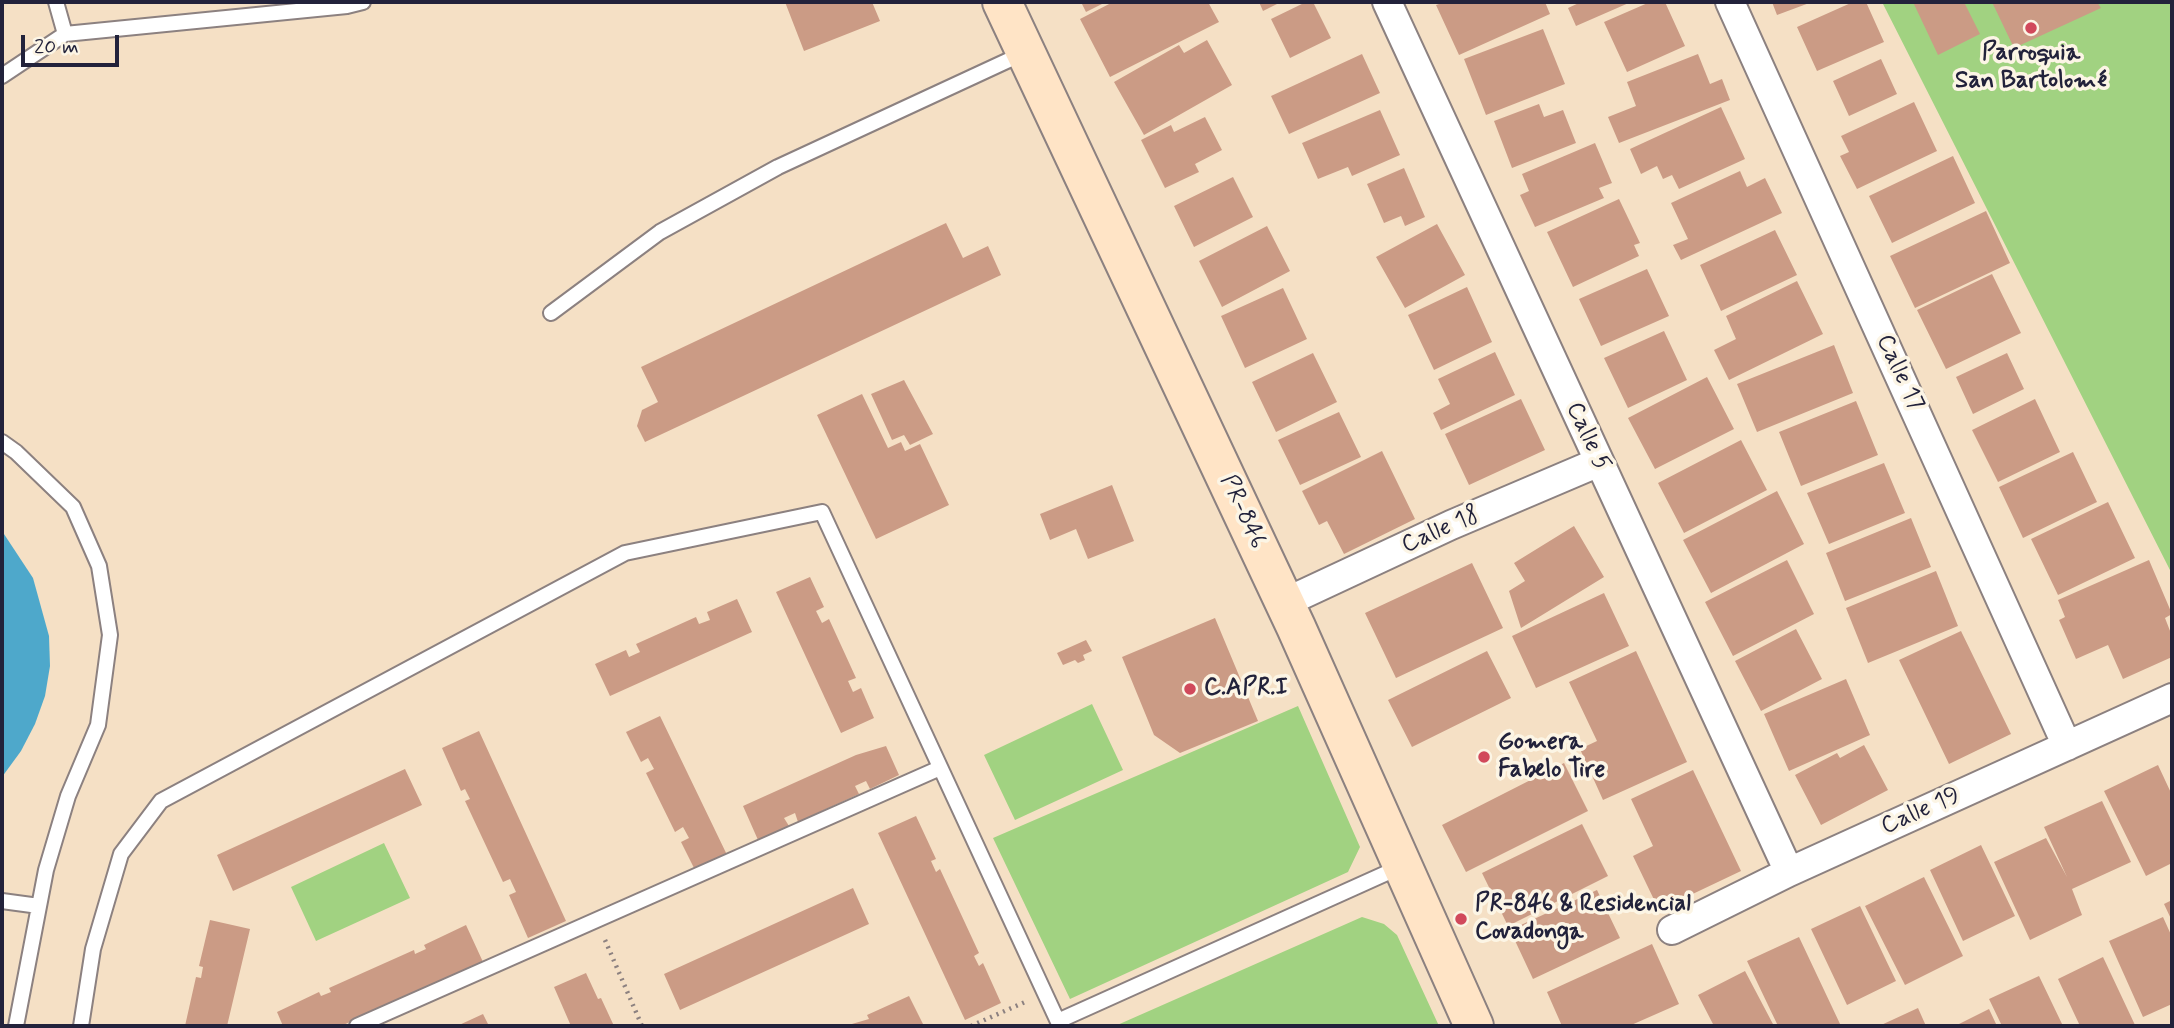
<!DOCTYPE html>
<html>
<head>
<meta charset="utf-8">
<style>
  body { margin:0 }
  #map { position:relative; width:2174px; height:1028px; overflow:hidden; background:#f5e0c5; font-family:Mynerve,sans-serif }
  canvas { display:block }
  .frame { position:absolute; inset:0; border:4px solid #22223b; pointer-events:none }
  .scale { position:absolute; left:21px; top:35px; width:98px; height:32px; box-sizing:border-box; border:4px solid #22223b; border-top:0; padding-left:9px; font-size:21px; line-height:24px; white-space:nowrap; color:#22223b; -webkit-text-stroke:5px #fcf5e5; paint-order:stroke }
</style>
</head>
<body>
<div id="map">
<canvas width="2174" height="1028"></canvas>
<div class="frame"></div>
<div class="scale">20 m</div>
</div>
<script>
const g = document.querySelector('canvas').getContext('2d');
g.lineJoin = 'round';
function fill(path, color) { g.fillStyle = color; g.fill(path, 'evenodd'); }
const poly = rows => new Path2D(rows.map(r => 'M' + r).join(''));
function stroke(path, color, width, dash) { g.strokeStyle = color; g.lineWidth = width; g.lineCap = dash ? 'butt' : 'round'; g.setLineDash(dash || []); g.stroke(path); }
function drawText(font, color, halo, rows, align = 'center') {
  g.font = font + ' Mynerve,sans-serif'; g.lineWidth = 7; g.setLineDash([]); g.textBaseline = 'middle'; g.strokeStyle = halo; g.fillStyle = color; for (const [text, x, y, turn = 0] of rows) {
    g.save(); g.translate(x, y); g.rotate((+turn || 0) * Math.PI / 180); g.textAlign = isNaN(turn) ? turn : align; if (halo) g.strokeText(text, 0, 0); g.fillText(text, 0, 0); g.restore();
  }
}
fill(poly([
  [1882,2,2172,2,2172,574],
  [1092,704,1123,770,1015,820,984,755],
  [1298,706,1360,847,1348,872,1070,999,993,838],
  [384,843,410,898,316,941,291,887],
  [1362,917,1384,924,1397,935,1439,1026,1115,1026]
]), '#a1d281');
fill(poly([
  [2,531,33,578,49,636,50,666,45,696,35,724,21,751,2,777]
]), '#4ea8cb');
fill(poly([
  [785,2,872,2,880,21,804,51],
  [1081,2,1106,2,1086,12],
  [1113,2,1208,2,1219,22,1110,77,1080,19],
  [1259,2,1281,2,1263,11],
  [1306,2,1313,2,1331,38,1290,58,1271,19],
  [1445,2,1545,2,1550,14,1459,55,1436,5],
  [1581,2,1631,2,1576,26,1568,8],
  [1650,2,1665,2,1685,46,1627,72,1604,22],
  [1772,2,1812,2,1777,15],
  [1853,2,1866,2,1884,42,1817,71,1797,27],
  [1913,2,1964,2,1980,34,1938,55],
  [1992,2,2097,2,2101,8,2014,48],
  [1543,29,1565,84,1486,115,1464,59],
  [1207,40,1232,85,1144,135,1114,82,1179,45,1184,53],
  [1362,54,1380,93,1289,134,1271,96],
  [1698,54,1710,84,1722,79,1730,100,1619,143,1608,117,1636,106,1627,82],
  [1881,59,1897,94,1849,116,1833,81],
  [1914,102,1937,151,1857,189,1840,156,1849,152,1841,136],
  [1539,104,1544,117,1563,110,1576,143,1512,168,1494,121],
  [1721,107,1745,159,1679,189,1672,175,1663,179,1657,166,1641,174,1630,149],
  [1380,110,1400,155,1352,176,1348,167,1318,179,1302,143],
  [1205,117,1222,150,1195,164,1199,172,1165,188,1141,140,1171,125,1174,132],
  [1595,143,1612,183,1599,188,1604,198,1535,227,1520,195,1529,191,1522,174],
  [1953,156,1975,203,1892,243,1869,196],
  [1404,168,1425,217,1405,226,1401,216,1384,223,1367,184],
  [1740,171,1747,187,1765,178,1782,213,1681,260,1673,245,1688,239,1671,203],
  [1233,177,1253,217,1194,247,1174,206],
  [1619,199,1640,243,1634,245,1639,256,1573,287,1547,232],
  [1986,211,2010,263,1915,308,1890,256],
  [946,223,963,258,988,246,1001,275,645,442,637,426,642,410,658,402,641,367],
  [1437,224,1465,275,1405,308,1376,257],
  [1267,226,1290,271,1222,307,1199,261],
  [1775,230,1797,275,1721,311,1700,265],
  [1647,269,1669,316,1601,346,1579,299],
  [1992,274,2021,333,1946,369,1917,310],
  [1797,281,1823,334,1729,380,1714,350,1736,339,1726,316],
  [1467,287,1492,342,1434,370,1408,315],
  [1283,288,1307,339,1245,368,1221,316],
  [1664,331,1687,380,1628,408,1604,358],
  [1834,345,1853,393,1757,432,1737,384],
  [1495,352,1515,395,1441,430,1433,413,1450,404,1438,379],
  [1313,353,1337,402,1276,432,1252,382],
  [2007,353,2024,389,1973,414,1956,377],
  [1707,377,1734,429,1655,469,1628,418],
  [904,380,933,434,910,445,904,435,892,440,871,394],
  [862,394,888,448,901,442,905,451,920,444,949,505,876,539,817,415],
  [1521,399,1545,450,1469,485,1445,434],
  [2035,399,2060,452,1998,482,1972,430],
  [1856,401,1878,455,1801,486,1779,432],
  [1339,412,1361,457,1300,485,1278,440],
  [1741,440,1767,490,1684,533,1658,483],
  [1382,451,1415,519,1344,554,1327,521,1319,525,1302,491],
  [2073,452,2097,502,2023,538,1999,487],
  [1884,463,1905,513,1829,544,1807,493],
  [1112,485,1134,541,1088,559,1076,529,1050,540,1040,514],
  [1777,491,1804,544,1711,593,1683,540],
  [2108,502,2135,558,2058,595,2031,539],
  [1911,518,1931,567,1845,601,1826,553],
  [1574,526,1604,577,1521,628,1509,591,1525,581,1514,563],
  [1787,560,1814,614,1733,656,1705,602],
  [2149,560,2172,614,2165,618,2172,636,2172,657,2123,679,2108,645,2076,659,2059,620,2065,617,2058,600],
  [1472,563,1503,628,1396,678,1365,613],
  [1936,571,1958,626,1868,663,1846,608],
  [810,577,824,607,816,611,822,623,829,619,856,678,848,681,853,692,861,688,874,718,841,733,776,592],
  [1604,593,1629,646,1536,688,1512,636],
  [737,599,752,632,610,696,595,664,626,650,629,657,640,652,636,644,696,617,699,624,710,620,707,612],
  [1215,618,1258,721,1180,753,1154,735,1122,657],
  [1796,629,1822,679,1761,711,1735,661],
  [1961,631,2011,734,1949,764,1899,660],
  [1086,640,1092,651,1083,655,1085,660,1078,663,1075,660,1063,665,1057,653],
  [1487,651,1511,698,1412,747,1388,700],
  [1636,651,1687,762,1603,800,1580,749,1597,741,1569,682],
  [1846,679,1870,735,1789,771,1764,714],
  [660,716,728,857,696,872,681,842,689,838,683,827,675,832,646,773,654,769,648,758,641,762,626,732],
  [479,731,566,921,528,938,509,895,516,892,510,879,503,882,465,801,470,799,465,789,461,791,442,748],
  [1864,745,1888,790,1821,825,1795,775,1837,753,1840,758],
  [886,746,899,775,870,789,866,781,855,786,859,794,798,822,795,813,784,818,789,826,758,840,743,806,856,755],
  [1564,763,1588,811,1466,872,1442,825],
  [2158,765,2172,795,2172,863,2146,876,2104,791],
  [405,769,422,805,233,891,217,855],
  [1693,770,1741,871,1659,910,1633,856,1653,846,1631,799],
  [2102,801,2131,862,2072,889,2082,915,2030,940,1994,862,2046,838,2067,877,2044,827],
  [916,816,936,859,931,861,936,872,940,869,979,953,974,956,979,966,983,963,1001,1003,965,1020,878,833],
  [1582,824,1608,876,1508,926,1482,873],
  [1981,845,2015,916,1963,941,1930,870],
  [1924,877,1963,956,1905,985,1865,906],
  [853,888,869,924,680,1010,664,974],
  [1597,890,1620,938,1533,979,1510,930],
  [2172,900,2172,921,2164,904],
  [1860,906,1896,981,1847,1005,1811,929],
  [2163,917,2172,937,2172,1004,2143,1017,2109,941],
  [210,920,250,929,227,1026,185,1026,196,977,201,978,203,967,199,966],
  [466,925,483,962,341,1026,283,1026,277,1012,319,992,321,996,331,992,329,988,414,950,415,954,426,949,424,945],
  [1799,937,1841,1026,1778,1026,1747,961],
  [1652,944,1679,1004,1629,1026,1562,1026,1547,992],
  [2103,957,2135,1025,2132,1026,2080,1026,2058,979],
  [1745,971,1774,1026,1714,1026,1698,995],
  [586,973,598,999,601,998,614,1026,571,1026,554,987],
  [2039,976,2063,1026,2002,1026,1989,999],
  [909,996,924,1026,845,1026,869,1019,867,1015],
  [1918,1008,1926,1026,1879,1026],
  [1989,1009,1997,1026,1955,1026],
  [483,1014,489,1026,457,1026]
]), '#cb9b85');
const lane = poly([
  [56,2,65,34],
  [2,76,65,34,347,6,363,2],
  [551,313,660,232,778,167,1024,53],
  [2,442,16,452,73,507,99,566,110,635,98,725,68,796,46,870,16,1026],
  [2,901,39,906],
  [1058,1021,1400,867],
  [81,1026,93,949,121,854,161,801,625,553,822,512,1060,1026],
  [357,1026,940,768]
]);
const street = poly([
  [1387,2,1789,872],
  [1730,2,2067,746],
  [1284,603,1451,525,1599,462],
  [1672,930,1789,872,2172,698]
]);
const secondary = poly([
  [1002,2,1296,627,1474,1026]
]);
stroke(lane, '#8c8180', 18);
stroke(street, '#8c8180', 32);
stroke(secondary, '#8c8180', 42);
stroke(poly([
  [605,940,642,1026],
  [971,1026,1025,1002]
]), '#8c8180', 4.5, [2, 5]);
stroke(lane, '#fff', 14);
stroke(street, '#fff', 28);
stroke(secondary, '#ffe4c6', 38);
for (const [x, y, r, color] of [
  [2031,28,7,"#d1495b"],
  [1190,689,7,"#d1495b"],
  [1484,757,7,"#d1495b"],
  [1461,919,7,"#d1495b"]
]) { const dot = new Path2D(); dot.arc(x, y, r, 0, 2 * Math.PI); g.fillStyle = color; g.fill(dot); stroke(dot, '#fcf5e5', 2.5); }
drawText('bold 24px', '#22223b', '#fcf5e5', [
  ["Parroquia",2031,54,"center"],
  ["San Bartolomé",2031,82,"center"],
  ["C.APR.I",1204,689],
  ["Gomera",1498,743],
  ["Fabelo Tire",1498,771],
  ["PR-846 & Residencial",1475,905],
  ["Covadonga",1475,933]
], 'left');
drawText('24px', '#22223b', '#fcf5e5', [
  ["Calle 17",1899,373,65],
  ["Calle 5",1587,437,65],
  ["PR-846",1242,512,65],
  ["Calle 18",1441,531,-24],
  ["Calle 19",1921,812,-24]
]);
</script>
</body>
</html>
